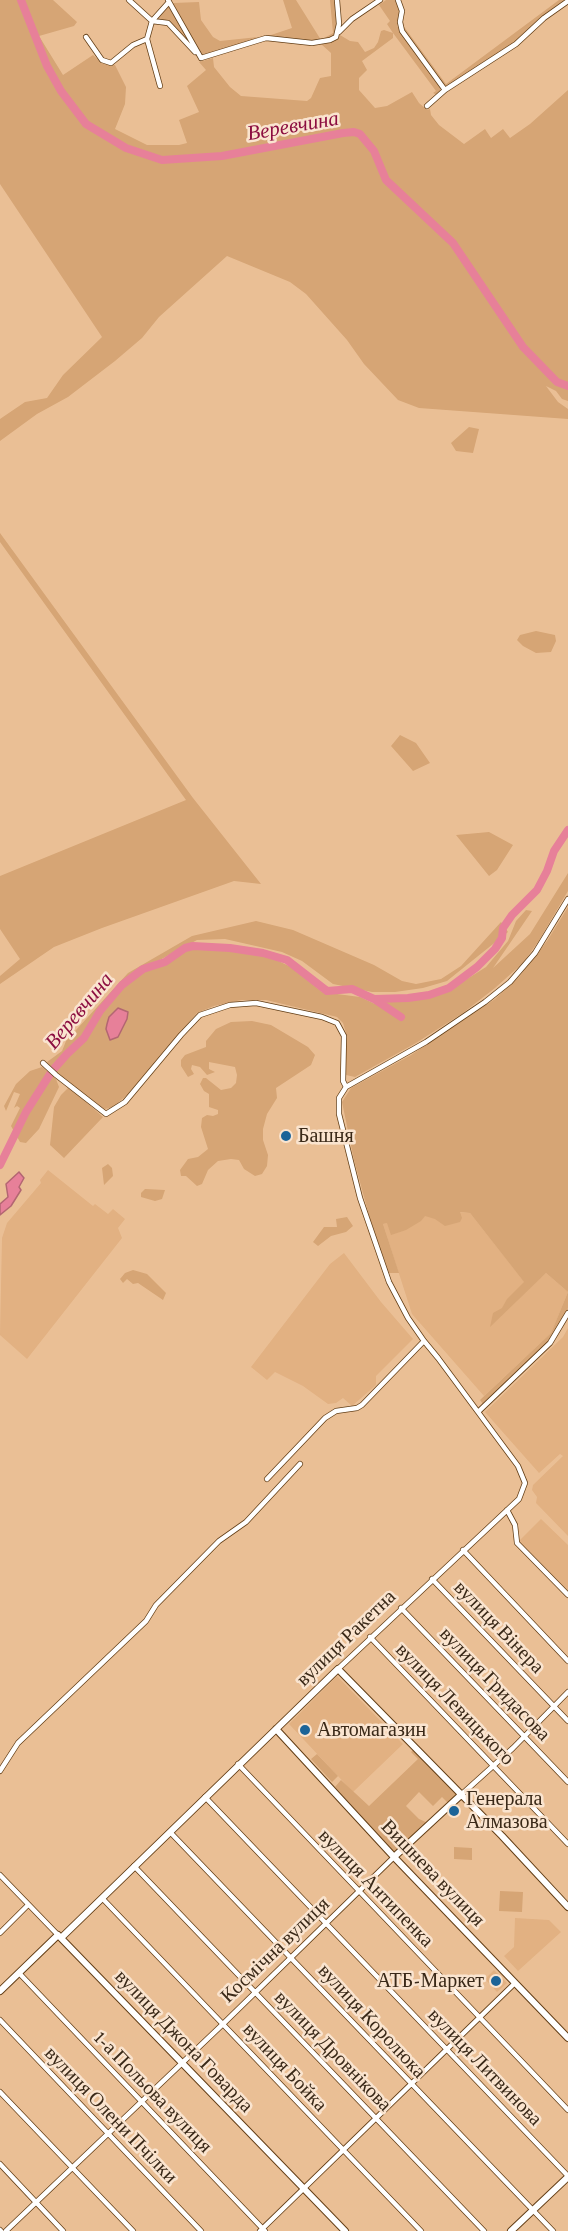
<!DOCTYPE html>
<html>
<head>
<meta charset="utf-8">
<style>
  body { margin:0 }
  canvas { display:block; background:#eabf95 }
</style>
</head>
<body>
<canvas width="568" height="2231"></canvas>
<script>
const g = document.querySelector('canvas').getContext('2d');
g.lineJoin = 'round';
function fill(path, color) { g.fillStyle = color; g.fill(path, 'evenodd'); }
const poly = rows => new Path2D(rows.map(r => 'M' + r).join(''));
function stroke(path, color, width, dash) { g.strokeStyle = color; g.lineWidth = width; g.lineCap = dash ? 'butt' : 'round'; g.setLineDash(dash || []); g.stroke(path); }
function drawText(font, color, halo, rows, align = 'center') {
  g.font = font + ' "Crimson Pro",serif'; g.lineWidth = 5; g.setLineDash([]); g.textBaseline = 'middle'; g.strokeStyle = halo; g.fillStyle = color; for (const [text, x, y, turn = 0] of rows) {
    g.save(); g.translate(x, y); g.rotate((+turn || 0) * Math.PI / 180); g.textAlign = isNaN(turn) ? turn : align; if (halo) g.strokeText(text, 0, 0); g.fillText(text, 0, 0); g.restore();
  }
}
fill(poly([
  [48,1170,93,1206,95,1204,108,1214,113,1209,125,1219,118,1228,122,1238,27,1359,0,1335,2,1238,7,1223,41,1183,40,1180],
  [430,1210,470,1213,529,1288,546,1273,568,1292,551,1333,484,1396,412,1314,383,1224],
  [344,1253,381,1302,413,1339,376,1376,376,1385,352,1406,343,1398,336,1403,328,1404,303,1386,275,1372,267,1380,251,1367,330,1264],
  [568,1328,568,1536,536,1503,537,1497,532,1490,533,1485,563,1456,560,1454,539,1473,485,1412,563,1337],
  [541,1519,568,1545,568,1591,519,1541],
  [337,1676,403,1744,353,1792,289,1724],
  [515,1918,549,1920,561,1932,518,1971,504,1956,514,1947],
  [494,1970,507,1983,497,1992,485,1979]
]), '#e2b182');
fill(poly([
  [0,0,53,0,77,22,74,26,39,36,63,75,93,55,103,64,115,65,126,87,125,104,115,129,147,145,179,145,187,143,179,120,199,112,187,86,206,70,199,62,213,58,214,67,230,87,241,96,307,101,311,98,320,78,331,76,331,53,321,44,333,41,340,35,350,41,358,42,365,52,374,48,378,42,381,31,384,30,393,33,387,24,390,21,379,5,386,0,397,0,401,12,397,25,399,30,440,87,440,91,437,95,433,93,436,91,393,33,393,38,362,61,367,70,359,78,359,90,375,108,387,106,412,92,419,103,427,110,430,109,431,115,439,125,464,144,485,129,491,138,503,129,510,138,530,124,568,90,568,401,562,399,556,391,546,386,558,402,568,409,568,419,419,408,398,400,364,364,347,340,306,294,290,282,227,256,159,317,142,338,115,361,68,397,37,414,0,441,0,419,25,402,47,398,63,375,102,337,0,184],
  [283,0,296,0,321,40,333,33,330,0,335,0,337,24,335,35,333,37,313,42,268,36,292,28],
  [559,0,565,0,545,15,515,42,447,87,443,85,403,28,402,24,446,84],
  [199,2,201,20,213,37,220,41,258,37,240,45,202,57,173,3],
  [169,4,197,53,169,23,162,20,154,20],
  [469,427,479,429,473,453,456,451,451,443],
  [0,533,193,798,261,884,234,881,102,928,54,947,0,984,0,976,20,959,0,929,0,876,186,800,0,542],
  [536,631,555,635,556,641,551,652,536,653,523,646,517,640,520,635],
  [400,735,416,743,430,763,413,771,391,746],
  [489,832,513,845,497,870,489,876,456,835],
  [568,873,568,891,538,942,523,963,495,988,463,1013,416,1043,355,1077,346,1075,346,1033,343,1023,337,1017,266,1000,241,1000,214,1006,197,1013,127,1095,113,1107,105,1109,94,1103,49,1067,47,1062,62,1051,66,1041,128,973,192,936,256,921,293,930,374,965,402,981,416,984,441,979,461,966,501,922,508,932,447,981,423,988,395,992,372,992,333,984,302,961,282,952,225,939,197,940,156,962,159,964,186,950,203,947,268,956,291,967,322,992,360,997,375,1004,380,1001,405,1000,429,997,453,988,486,967,508,941,516,921,526,910,532,911,493,968,530,934],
  [568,907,568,1308,556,1332,546,1344,483,1404,480,1400,551,1333,568,1292,546,1273,490,1327,493,1313,502,1308,507,1299,524,1282,470,1213,460,1212,462,1218,460,1222,445,1226,435,1219,425,1216,421,1221,406,1230,391,1235,387,1223,383,1224,399,1273,389,1273,370,1219,354,1160,342,1102,351,1088,411,1055,495,999,519,977,547,941],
  [252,1021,271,1025,308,1047,315,1055,311,1065,276,1088,277,1098,267,1114,263,1129,263,1140,268,1155,267,1166,262,1174,255,1176,244,1169,239,1160,231,1159,218,1161,208,1170,202,1184,197,1186,186,1176,181,1176,180,1170,188,1159,198,1157,208,1149,201,1127,202,1118,207,1115,213,1116,218,1114,218,1110,209,1107,209,1094,204,1091,200,1084,203,1078,206,1078,221,1090,231,1088,236,1083,237,1075,235,1067,209,1062,209,1069,215,1072,207,1075,200,1067,192,1065,191,1069,194,1074,188,1077,181,1066,181,1060,185,1055,206,1047,206,1041,216,1029,231,1022],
  [42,1067,56,1079,59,1087,39,1129,26,1143,20,1142,11,1126,20,1108,17,1106,14,1108,20,1094,14,1092,6,1111,4,1106,16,1084,30,1071],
  [69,1087,103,1117,64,1158,50,1145,54,1107,61,1095],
  [108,1164,112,1168,113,1176,104,1185,102,1168],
  [145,1189,165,1190,162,1199,155,1201,141,1197,141,1193],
  [347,1217,353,1226,346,1232,331,1236,318,1246,313,1242,324,1227,337,1227,336,1219],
  [133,1270,147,1274,166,1293,163,1300,138,1283,133,1284,127,1279,123,1283,120,1279,125,1273],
  [414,1749,457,1794,448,1803,442,1797,433,1806,419,1792,406,1806,419,1819,428,1823,395,1853,335,1787,341,1780,369,1806,418,1759,411,1752],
  [317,1754,338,1776,332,1782,311,1759],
  [454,1847,472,1848,472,1860,454,1859],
  [500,1891,523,1892,522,1912,499,1911]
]), '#d6a575');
const water = poly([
  [118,1008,128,1012,127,1019,118,1037,110,1040,106,1029,107,1024,109,1017,118,1008],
  [19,1172,24,1178,19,1187,21,1190,11,1206,0,1215,0,1204,8,1197,6,1184,19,1172]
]);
fill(water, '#e78099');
stroke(water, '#b36672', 1.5);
stroke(poly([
  [21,0,47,66,61,91,86,124,126,148,162,160,222,156,343,133,354,132,360,134,374,151,386,180,453,243,523,347,557,382,568,386],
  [374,999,401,1017],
  [0,1165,26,1112,52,1071,67,1054,84,1038,100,1011,122,985,143,969,165,962,185,948,193,946,230,948,263,953,287,960,327,991,352,989,374,999,408,998,429,995,449,988,477,967,495,949,502,938,503,928,512,915,537,890,547,871,554,851,568,830]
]), '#e78099', 8);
const minor = poly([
  [129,0,152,21],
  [168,0,201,58],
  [398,0,402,11,400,22,402,31,445,90],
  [152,21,168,23,195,52],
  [339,32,352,19,380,0],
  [86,37,102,60,111,63,133,45,147,39,152,21,169,2],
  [147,39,160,86],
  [201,58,266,38,312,43,330,40,336,37,339,24,337,0],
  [427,106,445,90,516,44,544,18,568,1],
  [43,1063,56,1075,106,1114,125,1102,181,1035,200,1015,230,1005,256,1003,322,1017,337,1023,344,1036,343,1081,346,1087],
  [478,1412,550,1343,568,1313],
  [267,1479,325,1418,336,1411,357,1408,362,1405,424,1341],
  [507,1510,515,1525,517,1543,568,1595],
  [463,1550,568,1661],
  [432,1579,568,1721],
  [401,1608,568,1782],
  [370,1637,568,1844],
  [338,1669,519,1499,525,1483,518,1466,438,1358,424,1341,408,1318,389,1282,360,1198,339,1114,339,1098,346,1087,426,1042,485,1002,510,982,535,953,568,899],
  [238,1764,568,2110],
  [0,1771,18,1743,146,1621,156,1605,219,1541,246,1522,300,1464],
  [462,1794,513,1748,568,1692],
  [205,1797,568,2176],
  [170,1832,553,2231],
  [134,1866,484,2231],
  [0,1875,58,1935],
  [102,1898,421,2231],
  [0,1933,28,1905],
  [19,1973,265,2231],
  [0,2020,201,2231],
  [0,2092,133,2231],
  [0,2164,63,2231],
  [0,2230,1,2231],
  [6,2231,223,2024,394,1857],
  [260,2231,515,1983]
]);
const tertiary = poly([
  [276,1729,394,1857,568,2038],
  [394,1857,462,1794],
  [61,1938,338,1669,502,1836,568,1907],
  [0,1991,58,1935,345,2231],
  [511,2231,568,2177]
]);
stroke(minor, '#633e16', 6);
stroke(tertiary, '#633e16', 8);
stroke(minor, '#fff', 4.5);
stroke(tertiary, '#fff', 6);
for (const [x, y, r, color] of [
  [286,1136,6,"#1c6498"],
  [305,1730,6,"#1c6498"],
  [454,1811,6,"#1c6498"],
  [496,1981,6,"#1c6498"]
]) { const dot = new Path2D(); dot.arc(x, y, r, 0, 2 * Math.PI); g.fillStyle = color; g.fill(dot); stroke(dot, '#fae4cf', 2); }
drawText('20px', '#3a2918', '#fae4cf', [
  ["Башня",298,1136],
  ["Автомагазин",317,1730],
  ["Генерала",466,1799],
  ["Алмазова",466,1822],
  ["АТБ-Маркет",484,1981,"right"]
], 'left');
drawText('20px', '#3a2918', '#fae4cf', [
  ["вулиця Вінера",499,1627,46],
  ["вулиця Ракетна",346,1638,-44],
  ["вулиця Гридасова",495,1684,46],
  ["вулиця Левицького",455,1704,46],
  ["Вишнева вулиця",433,1873,46],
  ["вулиця Антипенка",376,1888,46],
  ["Космічна вулиця",275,1950,-44],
  ["вулиця Королюка",372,2021,47],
  ["вулиця Джона Говарда",184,2041,46],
  ["вулиця Дровнікова",333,2051,46],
  ["вулиця Бойка",285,2067,47],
  ["вулиця Литвинова",485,2067,46],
  ["1-а Польова вулиця",153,2092,46],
  ["вулиця Олени Пчілки",111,2115,46]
]);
drawText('italic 21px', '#8c0e40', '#fae4cf', [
  ["Веревчина",293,126,-10],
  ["Веревчина",79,1011,-50]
]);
</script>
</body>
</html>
